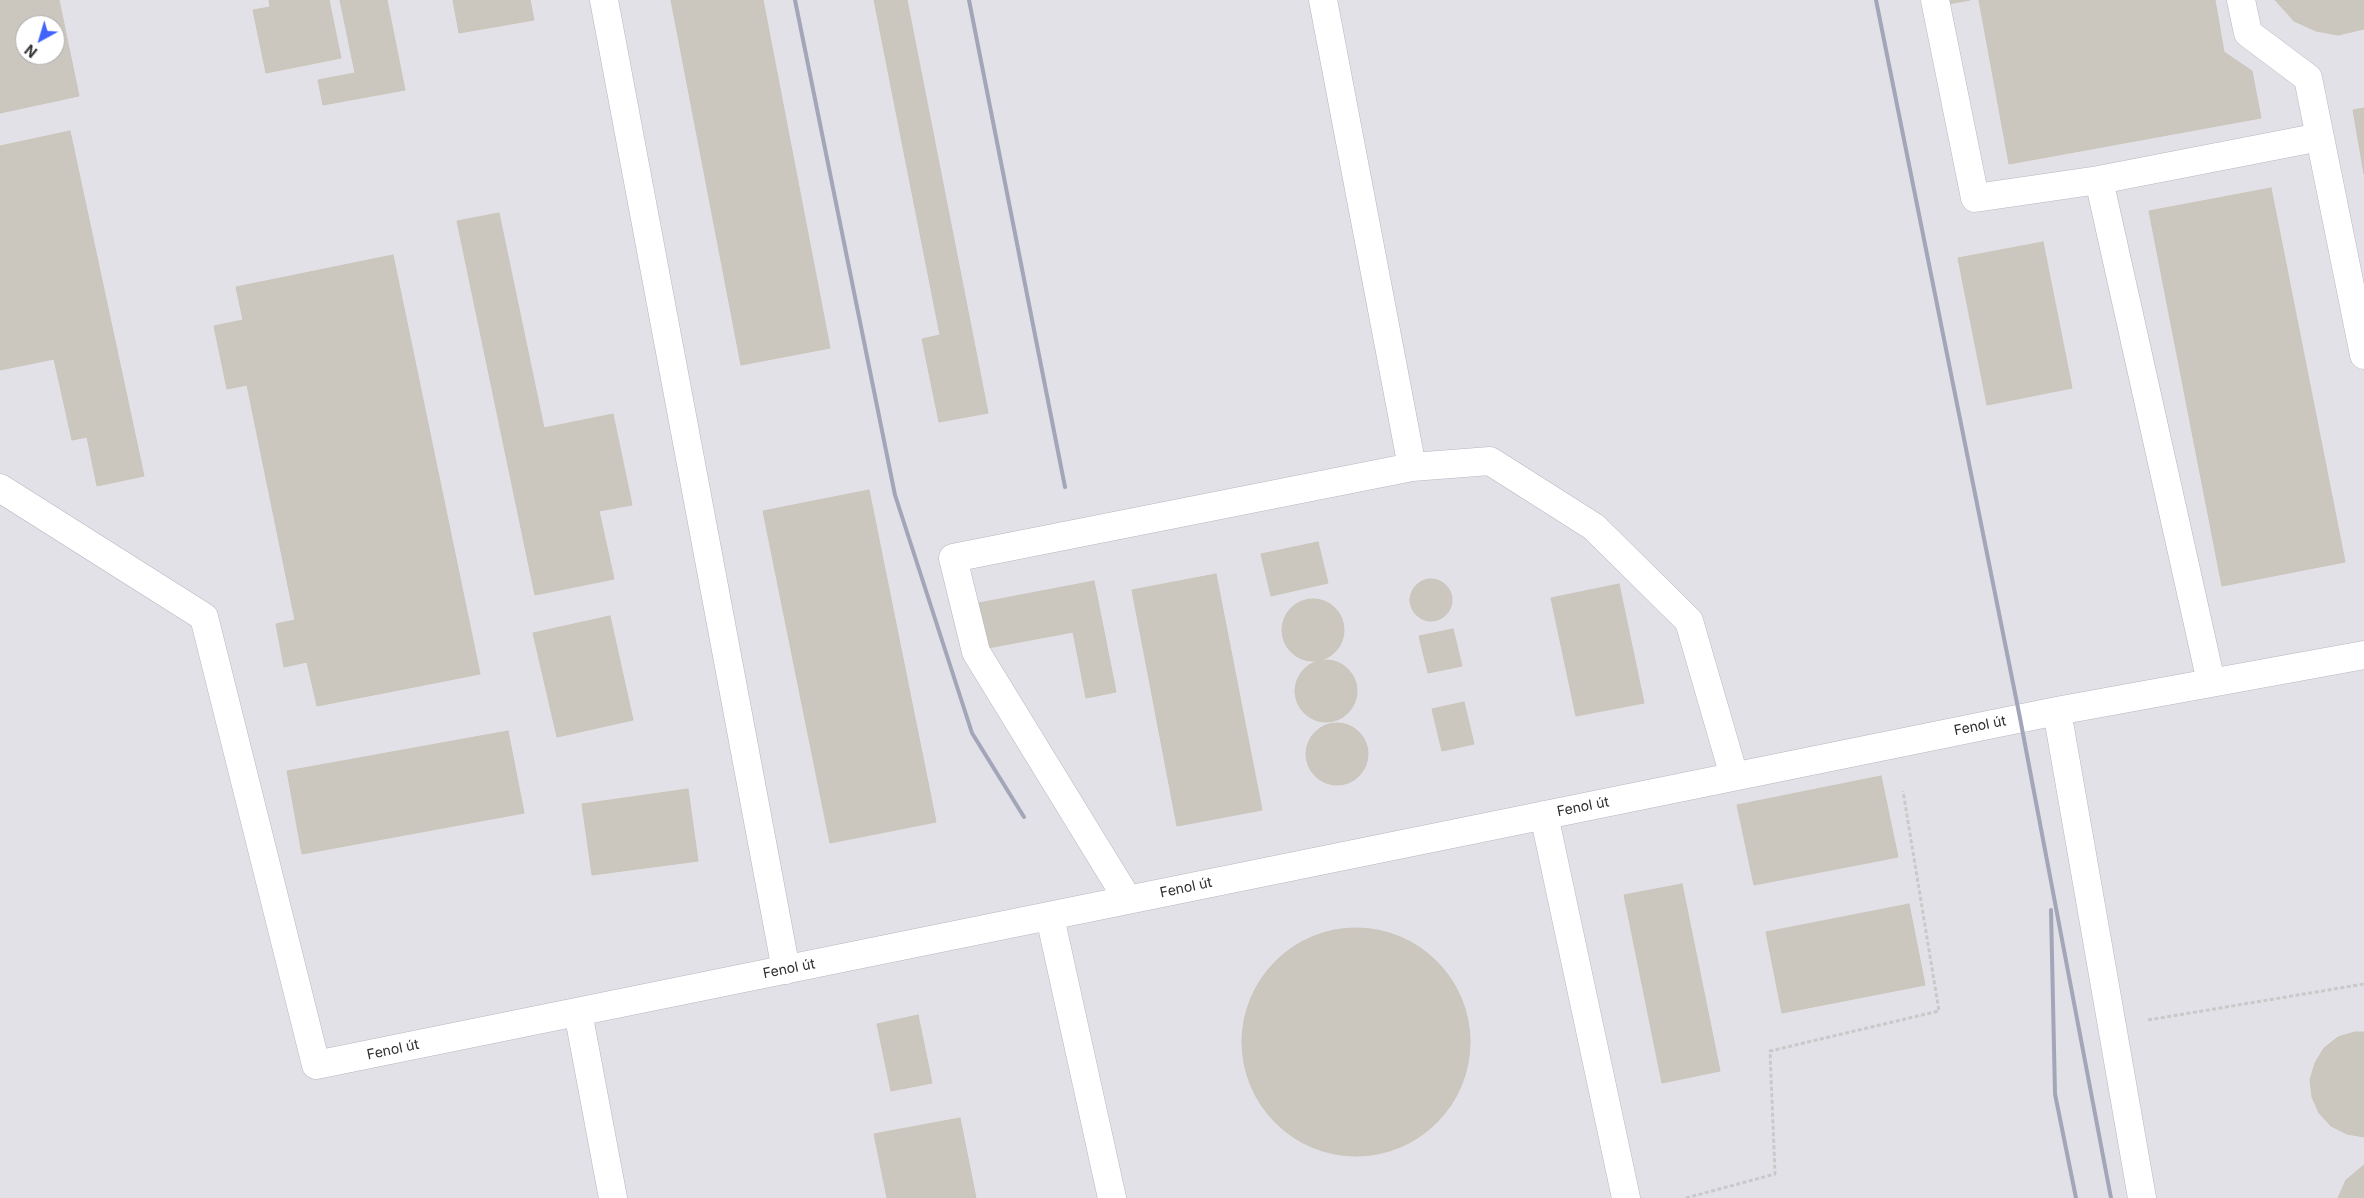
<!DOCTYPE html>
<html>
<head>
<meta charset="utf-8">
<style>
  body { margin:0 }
  #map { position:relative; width:2364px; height:1198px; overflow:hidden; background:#efe9e1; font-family:Inter,sans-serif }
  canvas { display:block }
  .north { position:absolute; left:15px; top:15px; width:50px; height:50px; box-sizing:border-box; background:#fff; border:1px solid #ababab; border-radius:50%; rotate:219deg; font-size:14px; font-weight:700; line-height:20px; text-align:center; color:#2e2e2e }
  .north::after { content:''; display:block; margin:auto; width:18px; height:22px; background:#4264fb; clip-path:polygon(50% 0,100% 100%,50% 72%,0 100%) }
</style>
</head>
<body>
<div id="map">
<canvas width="2364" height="1198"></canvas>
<div class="north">N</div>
</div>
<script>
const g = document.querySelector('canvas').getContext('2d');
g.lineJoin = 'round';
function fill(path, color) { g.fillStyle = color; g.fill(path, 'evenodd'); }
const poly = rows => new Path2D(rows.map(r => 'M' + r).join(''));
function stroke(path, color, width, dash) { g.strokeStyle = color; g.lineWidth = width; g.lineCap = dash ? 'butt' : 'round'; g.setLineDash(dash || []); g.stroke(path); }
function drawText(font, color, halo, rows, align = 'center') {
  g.font = font + ' Inter,sans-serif'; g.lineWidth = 4.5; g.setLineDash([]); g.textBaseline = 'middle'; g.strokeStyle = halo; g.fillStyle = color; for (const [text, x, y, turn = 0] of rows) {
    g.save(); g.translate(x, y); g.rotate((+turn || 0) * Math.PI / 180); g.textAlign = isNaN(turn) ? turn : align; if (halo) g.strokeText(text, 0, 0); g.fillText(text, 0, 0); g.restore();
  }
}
fill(poly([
  [0,0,2364,0,2364,1198,0,1198],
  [25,25,55,25,55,55,25,55]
]), '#e3e1e8');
const building = poly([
  [0,0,59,0,79,96,0,113,0,0],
  [25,25,55,25,55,55,25,55,25,25],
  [269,0,329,0,341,58,266,73,253,10,270,7,269,0],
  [340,0,387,0,405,90,323,105,318,80,355,73,340,0],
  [453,0,530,0,534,20,459,33,453,0],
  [671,0,763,0,830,348,741,365,671,0],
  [874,0,907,0,988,413,939,422,922,339,940,335,874,0],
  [1943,0,1970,0,1943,5,1943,0],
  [1979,0,2215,0,2224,52,2252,71,2261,118,2009,164,1979,0],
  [2275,0,2364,0,2364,29,2338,35,2316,31,2294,21,2275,0],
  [2364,108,2364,174,2353,110,2364,108],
  [70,131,144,476,97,486,87,437,72,440,54,359,0,370,0,146,70,131],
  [2271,188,2345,562,2222,586,2149,211,2271,188],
  [499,213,544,428,613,414,632,505,599,511,614,579,535,595,457,221,499,213],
  [2043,242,2072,388,1987,405,1958,258,2043,242],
  [393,255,480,674,317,706,307,662,284,667,276,624,295,620,247,385,227,389,214,326,243,320,236,287,393,255],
  [869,490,936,822,830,843,763,511,869,490],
  [1318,542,1328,583,1271,596,1261,554,1318,542],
  [1216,574,1262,810,1177,826,1132,590,1216,574],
  '1410 600a21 21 0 1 1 42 0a21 21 0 1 1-42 0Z',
  [1094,581,1116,692,1086,698,1073,632,988,648,979,603,1094,581],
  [1619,584,1644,703,1576,716,1551,598,1619,584],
  '1282 630a31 31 0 1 1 62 0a31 31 0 1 1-62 0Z',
  [610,616,633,720,557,737,533,633,610,616],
  [1453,629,1462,666,1428,673,1419,636,1453,629],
  '1295 691a31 31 0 1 1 62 0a31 31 0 1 1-62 0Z',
  [1464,702,1474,744,1442,751,1432,709,1464,702],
  '1306 754a31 31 0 1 1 62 0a31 31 0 1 1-62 0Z',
  [508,731,524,813,302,854,287,771,508,731],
  [1881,776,1898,857,1754,885,1737,805,1881,776],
  [688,789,698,861,592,875,582,804,688,789],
  [1682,884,1720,1071,1662,1083,1624,895,1682,884],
  [1909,904,1925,985,1782,1013,1766,932,1909,904],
  '1242 1042a114 114 0 1 1 228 0a114 114 0 1 1-228 0Z',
  [918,1015,932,1083,891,1091,877,1024,918,1015],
  [2355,1032,2364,1032,2364,1137,2347,1134,2331,1126,2319,1113,2312,1097,2310,1080,2315,1063,2324,1048,2338,1037,2355,1032],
  [960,1118,976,1198,887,1198,874,1134,960,1118],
  [2364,1165,2364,1198,2338,1198,2346,1180,2364,1165]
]);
fill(building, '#cbc7bf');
stroke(building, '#cbc5ba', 1);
const minor = poly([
  [604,0,786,970],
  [1323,0,1412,467,1490,461,1594,527,1689,621,1734,776],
  [1935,0,1975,198,2099,180,2211,682],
  [2241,0,2248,33,2308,78,2364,355],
  [2099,180,2320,137],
  [0,488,204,617,316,1065,2057,711,2364,655],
  [2057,711,2142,1198],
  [1544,815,1626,1198],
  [1128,900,976,652,953,558,1412,467],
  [1050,917,1112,1198],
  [578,1012,613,1198]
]);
stroke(minor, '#b4b7c1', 29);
stroke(poly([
  [2148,1020,2364,984],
  [1686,1198,1775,1174,1770,1051,1939,1011,1903,791]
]), '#c9c9c9', 3, [4, 2.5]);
stroke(minor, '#fff', 28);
stroke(poly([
  [795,0,895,495,972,733,1024,817],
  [969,0,1065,487],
  [1876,0,2020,718,2111,1198],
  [2051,910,2055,1094,2076,1198]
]), '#a3a6b8', 4);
drawText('14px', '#2e2e2e', '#fff', [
  ["Fenol út",1980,726,-11],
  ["Fenol út",1583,807,-11],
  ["Fenol út",1186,888,-12],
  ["Fenol út",789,969,-11],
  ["Fenol út",393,1050,-12]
]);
</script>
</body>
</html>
